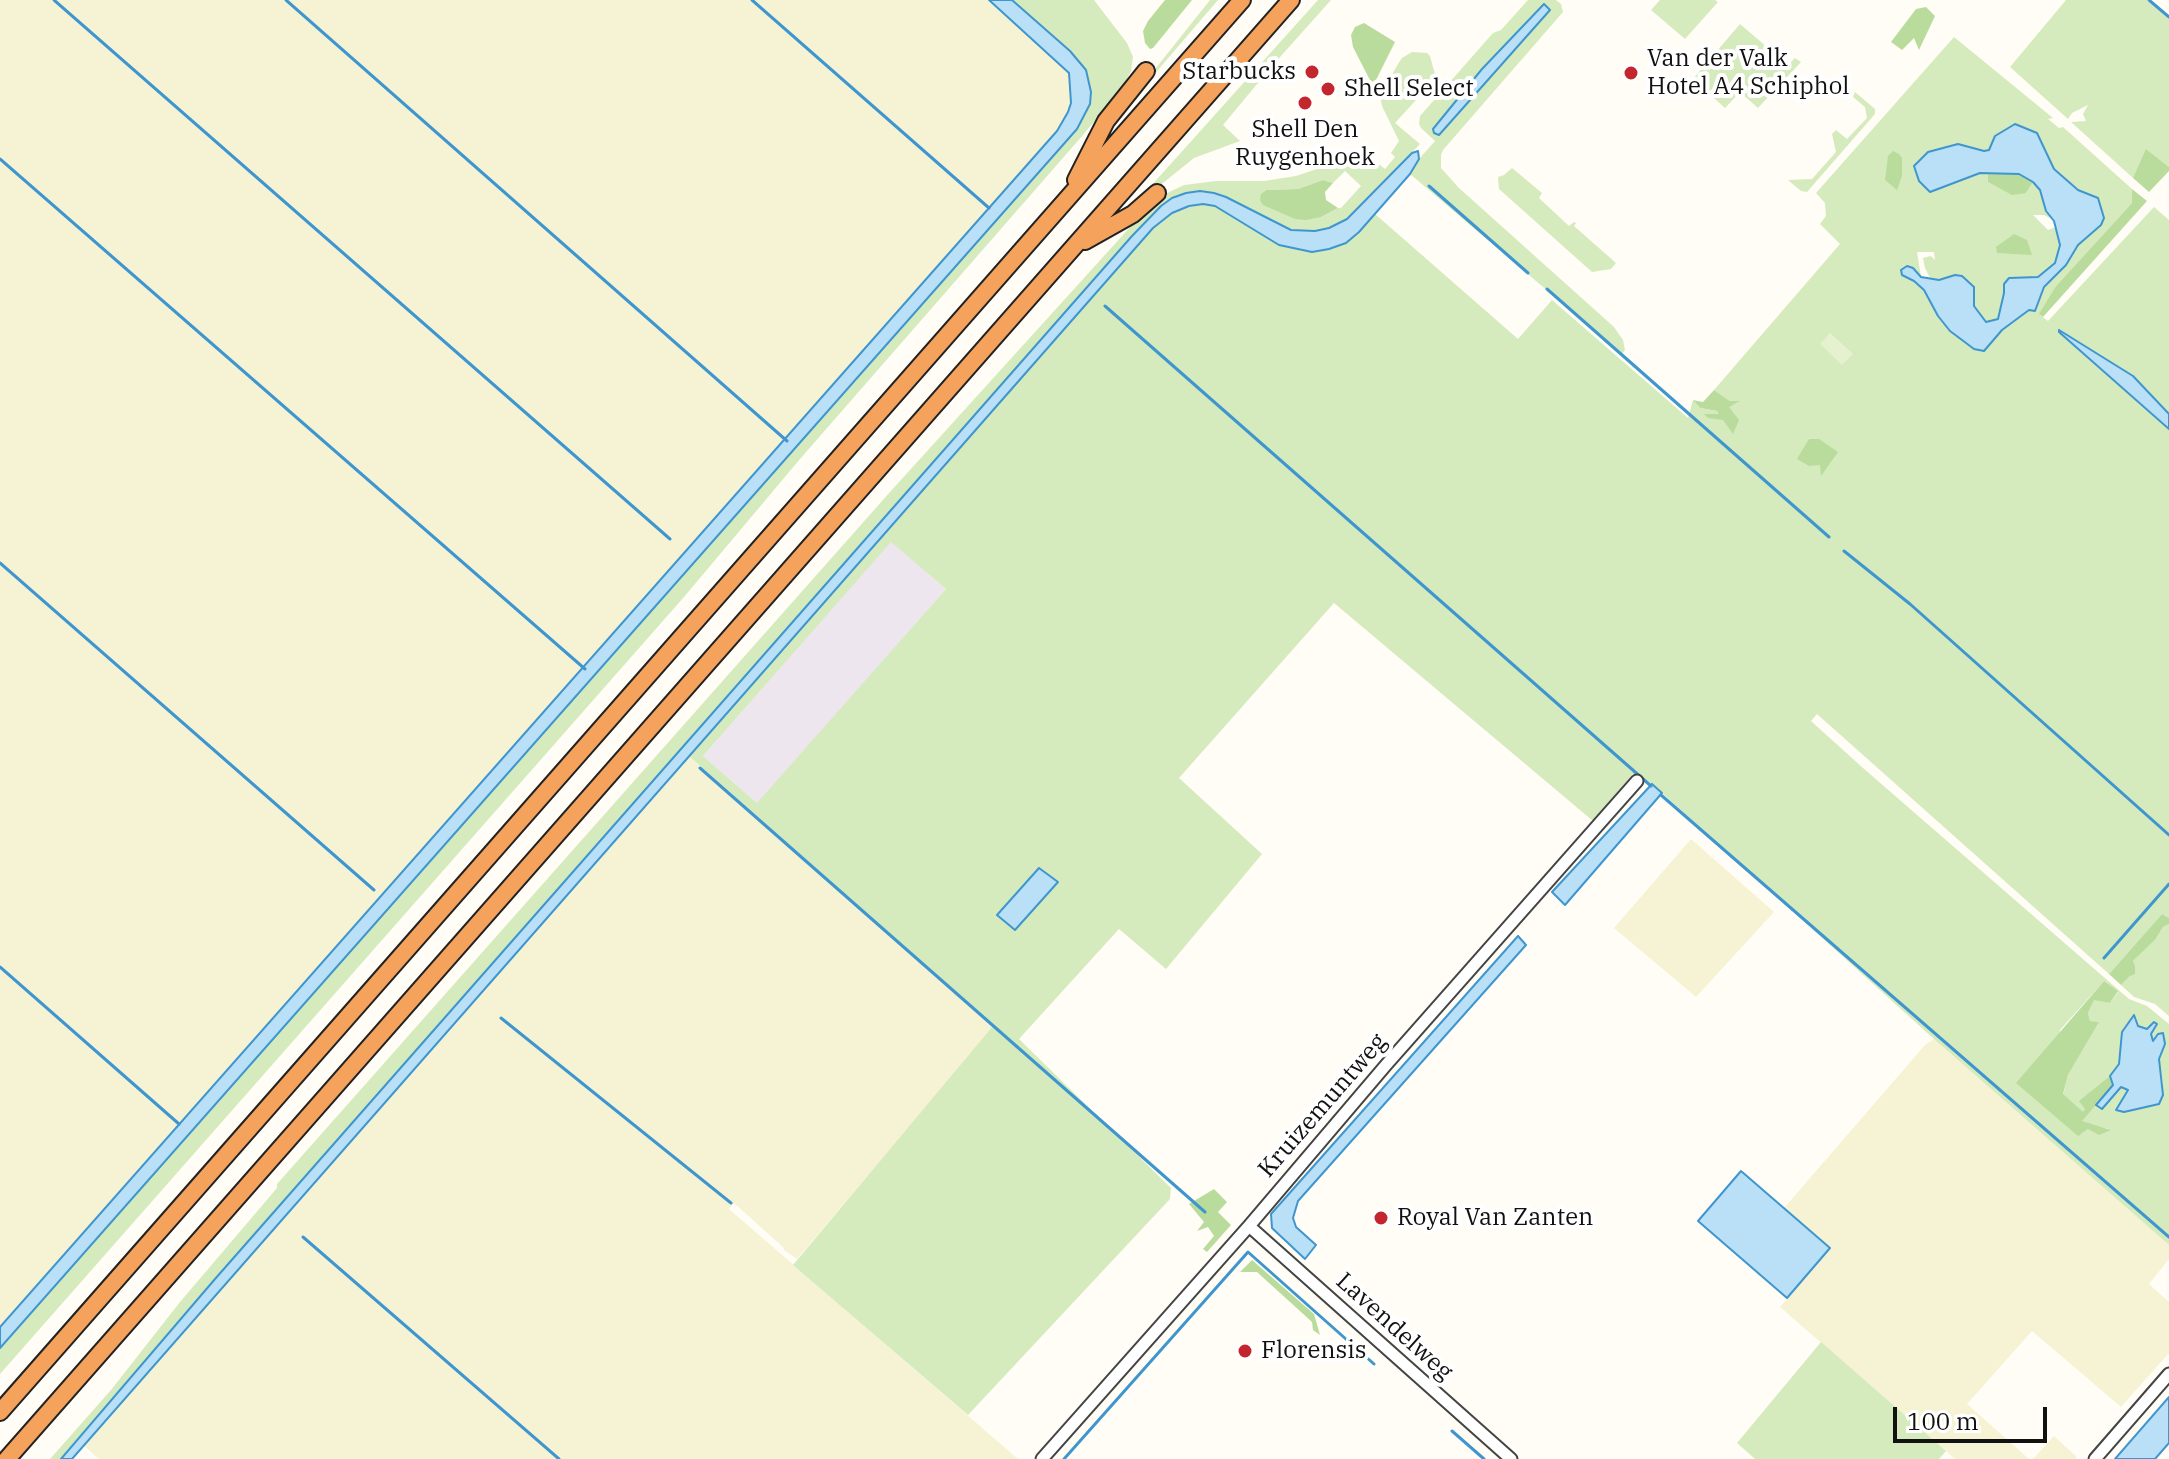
<!DOCTYPE html>
<html>
<head>
<meta charset="utf-8">
<style>
  body { margin:0 }
  #map { position:relative; width:2169px; height:1459px; overflow:hidden; background:#fffdf5; font-family:"IBM Plex Serif",serif }
  canvas { display:block }
  .scale { position:absolute; left:1893px; top:1407px; width:154px; height:36px; box-sizing:border-box; border:4px solid #111; border-top:0; padding-left:10px; font-size:24px; line-height:28px; white-space:nowrap; color:#111; -webkit-text-stroke:6px #fff; paint-order:stroke }
</style>
</head>
<body>
<div id="map">
<canvas width="2169" height="1459"></canvas>
<div class="scale">100 m</div>
</div>
<script>
const g = document.querySelector('canvas').getContext('2d');
g.lineJoin = 'round';
function fill(path, color) { g.fillStyle = color; g.fill(path, 'evenodd'); }
const poly = rows => new Path2D(rows.map(r => 'M' + r).join(''));
function stroke(path, color, width, dash) { g.strokeStyle = color; g.lineWidth = width; g.lineCap = dash ? 'butt' : 'round'; g.setLineDash(dash || []); g.stroke(path); }
function drawText(font, color, halo, rows, align = 'center') {
  g.font = font + ' "IBM Plex Serif",serif'; g.lineWidth = 8; g.setLineDash([]); g.textBaseline = 'middle'; g.strokeStyle = halo; g.fillStyle = color; for (const [text, x, y, turn = 0] of rows) {
    g.save(); g.translate(x, y); g.rotate((+turn || 0) * Math.PI / 180); g.textAlign = isNaN(turn) ? turn : align; if (halo) g.strokeText(text, 0, 0); g.fillText(text, 0, 0); g.restore();
  }
}
fill(poly([
  [891,541,946,589,758,804,703,756]
]), '#eee6ef');
fill(poly([
  [0,0,989,0,1069,73,1071,84,1071,103,1068,112,1057,131,0,1327],
  [689,756,994,1027,797,1259,784,1250,784,1248,734,1203,729,1209,1018,1459,99,1459,83,1445],
  [1691,839,1774,912,1696,997,1614,928],
  [1934,1039,2169,1245,2169,1259,2149,1284,2169,1302,2169,1353,2121,1407,2032,1331,1967,1404,2029,1459,1955,1459,1780,1307,1830,1248,1784,1208,1925,1045],
  [2054,1436,2077,1457,2075,1459,2033,1459]
]), '#f6f3d4');
fill(poly([
  [1012,0,1094,0,1127,43,1133,57,1131,71,1123,86,1083,135,800,459,684,597,0,1374,0,1348,1077,129,1090,104,1091,92,1086,70,1070,52],
  [1210,0,1218,0,1152,77,1152,73],
  [1318,0,1331,0,1272,66,1223,125,1240,141,1194,158,1143,199,1141,197],
  [1528,0,1556,0,1561,4,1563,12,1443,150,1441,155,1441,168,1459,188,1614,327,1623,340,1625,350,1622,354,1410,174,1419,159,1435,141,1421,128,1419,124,1420,116,1493,33,1501,30],
  [1544,5,1549,10,1440,135,1434,133,1433,128,1482,69],
  [1660,0,1715,0,1718,2,1685,39,1651,10],
  [2066,0,2147,0,2169,19,2169,167,2147,150,2133,178,2071,122,2086,121,2083,114,2088,105,2072,113,2068,119,2010,67],
  [1740,24,1788,65,1795,58,1801,62,1758,108,1740,92,1725,108,1693,79],
  [1954,37,2053,118,2048,119,2059,128,2063,127,2132,189,2132,203,2056,286,2040,315,2048,321,2154,207,2169,220,2169,414,2133,376,2060,330,2059,331,2169,429,2169,918,2162,914,2109,974,1817,714,1811,721,1863,768,2129,999,2147,1006,2169,1024,2169,1245,1934,1039,1652,784,1633,774,1593,821,1334,603,1179,778,1262,854,1166,969,1119,929,1019,1039,1171,1188,1170,1199,968,1415,793,1265,993,1026,689,756,1153,228,1172,213,1189,206,1202,204,1215,206,1279,245,1346,243,1375,214,1518,339,1552,300,1688,418,1693,400,1700,408,1717,411,1720,414,1705,414,1723,419,1728,407,1738,402,1730,401,1714,390,1840,244,1820,224,1826,216,1825,203,1816,193],
  [2037,133,2054,169,2078,190,2098,198,2101,225,2078,245,2066,265,2044,288,2035,311,2030,310,2002,330,1984,351,1938,316,1924,290,1915,281,1913,268,1921,277,1917,252,1934,252,1935,260,1931,256,1923,258,1925,268,1930,278,1939,280,1955,275,1974,287,1974,306,1986,322,1999,319,2004,293,2004,284,2039,277,2055,263,2060,245,2056,227,2048,230,2033,215,2044,215,2054,220,2046,211,2040,190,2033,182,2026,193,1989,182,1988,173,1980,173,1930,192,1958,144,1984,151],
  [891,542,946,589,757,803,703,756],
  [2104,981,2118,992,2110,1003,2094,999,2088,1013,2090,1021,2098,1023,2068,1075,2063,1095,2083,1113,2085,1109,2081,1122,2109,1129,2088,1129,2078,1135,2063,1122,2060,1030],
  [2138,1026,2147,1029,2150,1028,2153,1042,2165,1044,2159,1059,2163,1085,2117,1109,2129,1090],
  [1412,52,1427,53,1430,56,1436,78,1395,123,1420,144,1347,219,1329,228,1315,231,1291,231,1226,197,1200,191,1132,236,215,1279,61,1459,50,1459,111,1390,180,1302,277,1188,277,1184,890,492,1142,214,1161,196,1184,185,1216,181,1264,181,1296,176,1317,169,1342,152,1380,165,1385,169,1395,157,1391,153,1399,141,1382,106,1380,96,1398,64,1402,58],
  [1345,171,1361,186,1341,208,1338,208,1321,217,1267,190,1298,189,1323,180,1333,183],
  [1855,92,1875,109,1875,114,1807,192,1801,191,1788,180,1812,179,1836,152,1832,134,1836,130,1847,139,1867,118,1865,107,1853,97],
  [1512,168,1542,193,1539,198,1569,226,1574,222,1576,223,1574,226,1616,263,1611,269,1592,272,1499,189,1498,177,1504,175],
  [2169,924,2169,1016,2155,1004,2134,997,2121,985,2130,976,2132,962,2155,940,2163,927],
  [1821,1342,1946,1451,1939,1459,1755,1459,1737,1443]
]), '#d5ebbd');
fill(poly([
  [1165,0,1192,0,1153,48,1150,49,1145,43,1143,31,1148,21],
  [1926,7,1935,16,1919,50,1914,38,1902,50,1891,42,1916,9],
  [1364,23,1395,42,1373,86,1353,47,1351,35,1355,27],
  [2146,149,2169,167,2169,171,2149,192,2133,178],
  [1893,151,1899,154,1902,158,1902,176,1897,190,1885,180,1888,156],
  [2002,172,2019,174,2033,182,2026,193,2012,195,1988,182,1988,173],
  [1323,180,1333,183,1325,192,1326,200,1338,208,1321,217,1306,220,1295,219,1263,205,1260,200,1261,194,1267,190,1298,189],
  [2132,189,2147,201,2043,317,2039,314,2056,286,2132,203],
  [2014,234,2027,240,2032,255,1997,253,1996,247],
  [1714,390,1730,401,1740,401,1729,407,1739,420,1733,434,1723,420,1708,418,1704,414,1719,414,1717,411,1700,408,1693,400,1703,402],
  [1809,439,1819,439,1838,452,1821,476,1820,465,1809,466,1797,459],
  [2162,914,2169,918,2169,924,2163,927,2155,940,2133,961,2135,966,2135,974,2130,976,2121,985,2109,974],
  [2104,981,2118,991,2110,1003,2094,1000,2088,1013,2090,1021,2099,1022,2068,1075,2063,1094,2083,1112,2085,1109,2079,1101,2110,1076,2113,1085,2082,1121,2111,1130,2099,1135,2088,1129,2078,1136,2016,1083],
  [1214,1189,1227,1202,1218,1212,1231,1225,1207,1252,1203,1249,1214,1236,1208,1227,1197,1231,1204,1222,1189,1204],
  [1252,1260,1314,1314,1320,1335,1313,1330,1312,1322,1257,1272,1240,1272]
]), '#b9dc9c');
fill(poly([
  [1830,333,1853,354,1842,365,1820,344]
]), '#e6f2cf');
const water = poly([
  [989,0,1012,0,1070,51,1086,70,1091,92,1090,104,1077,129,0,1348,0,1327,1057,131,1068,112,1071,103,1069,73,989,0],
  [1544,4,1550,10,1439,135,1434,133,1433,129,1482,69,1544,4],
  [2015,124,2037,133,2054,169,2078,190,2098,198,2104,218,2101,225,2078,245,2066,265,2044,287,2035,311,2029,310,2002,330,1984,351,1974,349,1950,331,1938,316,1924,290,1914,281,1902,275,1901,270,1907,266,1913,268,1921,277,1939,280,1955,275,1962,276,1974,287,1974,306,1986,322,1998,319,2004,293,2004,284,2009,278,2038,277,2055,263,2060,245,2054,221,2046,211,2040,190,2033,182,2019,174,1980,173,1930,192,1919,181,1914,166,1928,152,1958,144,1984,151,1989,150,1995,136,2015,124],
  [1418,151,1419,159,1410,174,1359,232,1346,243,1329,249,1312,252,1279,245,1215,206,1203,204,1189,206,1172,213,1153,228,72,1459,61,1459,215,1279,1132,236,1161,206,1172,198,1186,193,1200,191,1214,193,1226,197,1291,230,1315,231,1329,228,1347,219,1412,153,1418,151],
  [2059,330,2133,376,2169,414,2169,429,2059,332,2059,330],
  [1652,784,1662,793,1565,905,1552,892,1652,784],
  [1039,868,1058,882,1015,930,997,915,1039,868],
  [1518,936,1526,945,1298,1201,1293,1218,1296,1227,1316,1245,1305,1259,1272,1228,1271,1214,1518,936],
  [2134,1015,2138,1026,2147,1029,2154,1022,2157,1024,2151,1034,2153,1041,2158,1034,2163,1033,2165,1044,2159,1059,2163,1095,2159,1104,2124,1112,2116,1110,2128,1090,2121,1087,2102,1109,2096,1105,2113,1085,2110,1076,2119,1064,2122,1032,2134,1015],
  [1741,1171,1830,1248,1787,1298,1698,1221,1741,1171],
  [2169,1397,2169,1443,2155,1459,2115,1459,2169,1397]
]);
fill(water, '#b9e0f7');
stroke(water, '#3f96cf', 2);
stroke(poly([
  [54,0,670,539],
  [286,0,787,441],
  [752,0,989,208],
  [2149,0,2169,17],
  [0,159,585,669],
  [1429,186,1528,273],
  [1547,289,1829,537],
  [1105,306,1651,786],
  [1844,551,1910,604,2169,835],
  [0,563,374,890],
  [700,768,1205,1212],
  [1661,795,2169,1237],
  [2104,958,2169,884],
  [0,967,179,1124],
  [501,1018,731,1203],
  [303,1237,559,1459],
  [1452,1431,1484,1459],
  [1064,1459,1248,1252,1374,1364]
]), '#3f96cf', 3);
const minor = poly([
  [1249,1226,1511,1459],
  [1042,1459,1249,1226,1386,1065,1637,781],
  [2095,1459,2169,1374]
]);
const highway = poly([
  [1076,180,1106,121,1146,71],
  [1085,241,1133,214,1157,193],
  [0,1412,1242,0],
  [7,1459,1291,0]
]);
stroke(minor, '#444', 15);
stroke(highway, '#222', 20);
stroke(minor, '#fff', 11);
stroke(highway, '#f5a25d', 16);
for (const [x, y, r, color] of [
  [1312,72,8,"#c4262e"],
  [1631,73,8,"#c4262e"],
  [1328,89,8,"#c4262e"],
  [1305,103,8,"#c4262e"],
  [1381,1218,8,"#c4262e"],
  [1245,1351,8,"#c4262e"]
]) { const dot = new Path2D(); dot.arc(x, y, r, 0, 2 * Math.PI); g.fillStyle = color; g.fill(dot); stroke(dot, '#fff', 3); }
drawText('24px', '#111', '#fff', [
  ["Van der Valk",1647,59],
  ["Hotel A4 Schiphol",1647,87],
  ["Starbucks",1296,72,"right"],
  ["Shell Select",1344,89],
  ["Shell Den",1305,130,"center"],
  ["Ruygenhoek",1305,158,"center"],
  ["Royal Van Zanten",1397,1218],
  ["Florensis",1261,1351]
], 'left');
drawText('24px', '#111', '#fff', [
  ["Kruizemuntweg",1323,1106,-49],
  ["Lavendelweg",1394,1327,42]
]);
</script>
</body>
</html>
